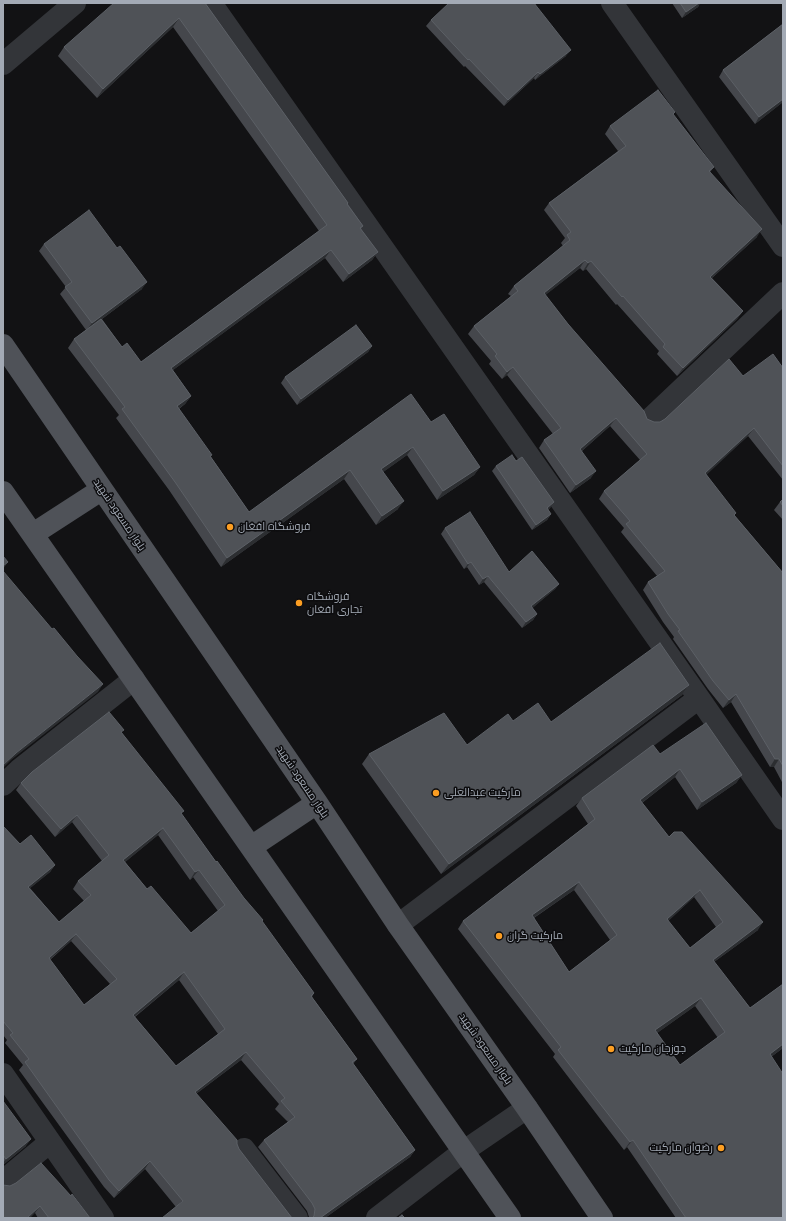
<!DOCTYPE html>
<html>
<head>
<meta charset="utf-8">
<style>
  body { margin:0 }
  #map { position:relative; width:786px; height:1221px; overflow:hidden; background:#121214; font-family:Roboto,sans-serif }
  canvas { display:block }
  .frame { position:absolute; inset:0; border:4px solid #a3aab5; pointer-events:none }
</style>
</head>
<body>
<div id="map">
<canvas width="786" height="1221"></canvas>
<div class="frame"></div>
</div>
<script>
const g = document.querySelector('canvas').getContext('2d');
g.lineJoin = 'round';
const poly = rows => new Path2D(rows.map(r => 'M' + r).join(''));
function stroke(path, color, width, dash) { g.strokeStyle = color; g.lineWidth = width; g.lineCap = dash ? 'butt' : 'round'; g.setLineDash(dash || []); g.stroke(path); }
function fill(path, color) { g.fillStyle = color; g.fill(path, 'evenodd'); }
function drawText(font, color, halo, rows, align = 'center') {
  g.font = font + ' Roboto,Cairo,sans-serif'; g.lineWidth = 3; g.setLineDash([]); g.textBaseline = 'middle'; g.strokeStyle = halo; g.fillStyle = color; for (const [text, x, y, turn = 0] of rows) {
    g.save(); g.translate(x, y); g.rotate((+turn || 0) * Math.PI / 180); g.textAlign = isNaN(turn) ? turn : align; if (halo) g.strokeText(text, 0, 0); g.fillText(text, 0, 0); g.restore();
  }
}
stroke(poly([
  [211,3,699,698,783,819],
  [612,3,783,246],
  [651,418,783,293],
  [3,785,19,770,134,679],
  [398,925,699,698],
  [3,1074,103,1218],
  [244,1149,297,1218],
  [3,1181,50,1142],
  [377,1218,464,1151,527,1108]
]), '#333539', 22);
stroke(poly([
  [3,64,75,3]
]), '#333539', 22);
stroke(poly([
  [3,345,317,803,398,925,527,1108,602,1218],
  [3,492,510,1218],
  [33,534,101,490],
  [251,847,317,803]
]), '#4f5258', 22);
fill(poly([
  [205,3,348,203,348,204,363,226,361,229,378,252,372,260,343,282,325,258,173,370,191,396,185,404,179,409,211,457,249,512,431,422,480,467,474,475,437,500,407,455,383,472,398,509,376,525,344,479,221,567,169,490,116,418,119,415,68,348,74,339,86,330,60,294,66,287,39,251,44,244,142,289,102,319,122,347,141,362,319,231,173,27,97,98,58,56,64,47],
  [672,3,700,3,698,7,682,18],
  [535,4,566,56,535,80,534,78,504,106,465,66,464,67,426,26,431,20],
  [783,24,783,102,755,124,719,77,723,70],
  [675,112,673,115,714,167,710,172,757,237,712,278,743,311,737,319,677,376,657,354,659,351,617,304,616,305,586,269,583,271,580,268,545,295,568,324,647,419,654,422,660,422,743,376,783,368,783,480,748,436,706,474,735,516,783,573,783,784,774,767,770,767,731,702,723,708,708,689,673,639,674,637,663,622,643,590,648,582,657,576,621,532,624,528,599,499,604,491,640,460,610,426,582,451,591,478,570,493,539,448,544,440,553,434,507,375,502,379,489,364,491,361,468,334,474,326,511,296,508,294,514,286,563,246,561,243,565,238,544,210,549,203,618,151,605,134,610,126],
  [372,346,368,352,297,405,281,383,285,377],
  [516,461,554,502,550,508,548,510,551,514,547,520,532,530,492,471,496,466],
  [783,499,783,520,774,510,780,502],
  [445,528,509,572,559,584,555,589,532,608,537,614,533,620,522,628,484,582,479,585,467,567,464,569,441,534],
  [689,685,682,695,441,874,362,764,369,754,467,745,513,721,551,722],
  [122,733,216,862,262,922,314,993,312,997,357,1059,353,1064,415,1150,410,1157,325,1218,309,1218,309,1217,307,1211,258,1147,264,1140,288,1122,275,1109,279,1104,241,1060,196,1094,237,1144,239,1149,176,1207,145,1169,114,1198,104,1187,19,1070,23,1065,5,1043,7,1040,3,1035,3,826,20,844,55,865,50,872,30,888,59,922,84,901,73,889,78,881,102,861,72,822,55,837,16,790,21,783],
  [158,835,190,880,193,877,218,911,191,933,147,889,125,862],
  [71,941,110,984,84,1005,50,960],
  [179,980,218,1034,176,1066,135,1017],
  [660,754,742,775,736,783,697,810,675,777,642,803,669,837,758,930,714,962,750,1008,783,984,783,1048,771,1057,783,1218,676,1218,627,1147,624,1150,553,1057,555,1054,458,929,463,921,588,824,576,806,582,798],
  [574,890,610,940,569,972,534,918],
  [694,897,716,927,690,948,668,921],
  [695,1006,718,1038,680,1065,657,1033],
  [3,1101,26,1146,3,1165],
  [3,1185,90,1218,38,1218,35,1213]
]), '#45474c');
fill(poly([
  [699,3,700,3,698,7,682,18,686,12],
  [179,18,173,27,97,98,103,89],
  [571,50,566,56,535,80,540,74],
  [538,72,534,78,504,106,508,100],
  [783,99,783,102,755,124,759,117],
  [762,229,757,237,705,284,710,277],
  [331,250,325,258,165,376,171,368],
  [378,252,372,260,343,282,349,274],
  [585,260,580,268,538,301,544,293],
  [591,261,586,269,583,271,588,263],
  [147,282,142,289,87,330,92,323],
  [743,311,737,319,677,376,683,368],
  [372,346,368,352,297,405,301,399],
  [513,367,507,375,502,379,507,372],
  [191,396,185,404,171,414,177,406],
  [616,418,610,426,575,457,580,449],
  [754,428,748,436,700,481,705,473],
  [413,447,407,455,375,478,381,469],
  [480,467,474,475,437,500,443,491],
  [350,470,344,479,221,567,227,558],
  [596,471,591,478,570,493,576,485],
  [404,501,398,509,376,525,382,516],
  [554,502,550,508,543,514,547,508],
  [551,514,547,520,532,530,536,525],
  [8,562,3,569,3,566],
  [471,562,467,567,464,569,468,564],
  [488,576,484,582,479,585,483,579],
  [559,584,555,589,528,612,531,606],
  [537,614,533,620,522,628,526,622],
  [103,684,98,692,11,760,3,768,3,765,16,753],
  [689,685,682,695,441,874,449,864],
  [736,694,731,702,723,708,729,700],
  [775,759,779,759,774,767,770,767],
  [680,769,675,777,635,808,640,800],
  [742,775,736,783,697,810,702,802],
  [77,815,72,822,55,837,61,829],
  [163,828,158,835,118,868,123,860],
  [55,865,50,872,23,894,28,887],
  [199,870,193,877,190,880,195,872],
  [579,882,574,890,526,923,532,915],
  [700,890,694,897,662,927,667,919],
  [763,922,758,930,707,967,713,960],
  [76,934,71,941,43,965,49,958],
  [184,972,179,980,128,1022,133,1015],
  [701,998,695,1006,650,1038,655,1030],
  [783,1044,783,1048,764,1062,770,1054],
  [246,1052,241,1060,189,1099,195,1092],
  [31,1139,26,1146,3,1165,3,1163,6,1159],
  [633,1140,627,1147,624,1150,630,1142],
  [415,1150,410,1157,325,1218,320,1218],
  [150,1161,145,1169,114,1198,119,1191],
  [40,1206,35,1213,30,1218,27,1218]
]), '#2c2e31');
const building = poly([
  [114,3,205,3,348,203,347,204,363,226,360,228,378,252,349,274,331,250,171,368,191,396,177,406,212,455,210,456,249,512,411,394,431,422,444,414,480,467,443,491,413,447,381,469,404,501,382,516,350,470,227,558,175,482,122,409,125,407,74,339,101,319,122,347,127,343,141,362,327,225,179,18,103,89,64,47,114,3],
  [449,3,534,3,571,50,540,74,538,72,508,100,469,59,468,60,431,20,449,3],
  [680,3,699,3,686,12,680,3],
  [783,24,783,99,759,117,723,70,783,24],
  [658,90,675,112,673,114,714,167,709,171,762,229,710,277,743,311,683,368,663,347,665,344,623,296,622,297,591,261,588,263,585,260,544,293,568,324,644,411,647,419,654,422,660,422,665,419,729,359,743,376,773,354,783,368,783,466,754,428,705,473,736,513,734,515,783,573,783,766,779,759,775,759,736,694,729,700,713,681,678,631,680,630,668,614,648,582,665,571,626,524,630,521,604,491,647,454,616,418,580,449,596,471,576,485,544,440,561,428,513,367,507,372,495,356,497,354,474,326,518,291,514,286,570,240,567,235,571,232,549,203,626,146,610,126,658,90],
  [89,210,117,248,120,246,147,282,92,323,65,287,72,282,44,244,89,210],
  [356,325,372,346,301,399,285,377,356,325],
  [512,455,516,461,522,457,554,502,547,508,551,514,536,525,496,466,512,455],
  [783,499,783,506,780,502,783,499],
  [470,512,509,572,532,551,559,584,531,606,537,614,526,622,488,576,483,579,471,562,468,564,445,528,470,512],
  [3,556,8,562,3,566,3,556],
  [3,571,52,629,54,628,77,656,103,684,16,753,3,765,3,571],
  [660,643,689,685,449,864,369,754,444,713,467,745,508,714,513,721,538,703,551,722,660,643],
  [109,712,124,730,121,732,184,811,181,813,216,862,217,861,244,898,263,920,262,921,314,993,311,996,357,1059,352,1062,415,1150,320,1218,312,1218,314,1216,315,1209,312,1203,264,1140,295,1117,281,1101,285,1098,246,1052,195,1092,237,1140,237,1144,239,1149,292,1218,162,1218,183,1201,150,1161,119,1191,109,1180,25,1062,29,1059,10,1035,13,1033,3,1021,3,826,20,844,31,835,55,865,28,887,59,922,91,895,78,881,109,855,77,815,61,829,21,783,32,772,109,712],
  [163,828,195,872,199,870,225,905,191,933,151,886,147,889,123,860,163,828],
  [76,934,117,979,84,1005,49,958,76,934],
  [184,972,225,1029,176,1066,133,1015,184,972],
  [706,723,742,775,702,802,680,769,640,800,669,837,674,832,682,832,763,922,713,960,750,1008,783,984,783,1044,770,1054,783,1074,783,1218,686,1218,633,1140,630,1142,558,1050,561,1047,463,921,595,819,582,798,653,745,660,754,706,723],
  [579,882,617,935,569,972,532,915,579,882],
  [700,890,723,922,690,948,667,919,700,890],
  [701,998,725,1032,680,1065,655,1030,701,998],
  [3,1101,31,1139,6,1159,3,1155,3,1101],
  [41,1163,71,1196,72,1194,90,1218,49,1218,40,1206,27,1218,3,1218,3,1185,10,1186,16,1183,41,1163],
  [402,1215,405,1218,398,1218,402,1215]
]);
fill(building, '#4f5257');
stroke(building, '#5c6066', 1);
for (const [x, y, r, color] of [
  [230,527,4,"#fc9e22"],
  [299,603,4,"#fc9e22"],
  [436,793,4,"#fc9e22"],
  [499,936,4,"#fc9e22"],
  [611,1049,4,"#fc9e22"],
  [721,1148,4,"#fc9e22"]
]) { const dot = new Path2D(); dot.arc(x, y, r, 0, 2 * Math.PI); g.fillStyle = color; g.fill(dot); stroke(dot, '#0d0d0f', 1.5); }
drawText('11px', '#a3aab5', '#0d0d0f', [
  ["بلوار مسعود شهید",119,515,56],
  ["بلوار مسعود شهید",302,782,56],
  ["بلوار مسعود شهید",485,1049,55]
]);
drawText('11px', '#a3aab5', '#0d0d0f', [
  ["فروشگاه افغان",238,527],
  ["فروشگاه",307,597],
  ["تجاری افغان",307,610],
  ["مارکیت عبدالعلی",444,793],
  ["مارکیت گران",507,936],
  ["جوزجان مارکیت",619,1049],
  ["رضوان مارکیت",713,1148,"right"]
], 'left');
</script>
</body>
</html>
